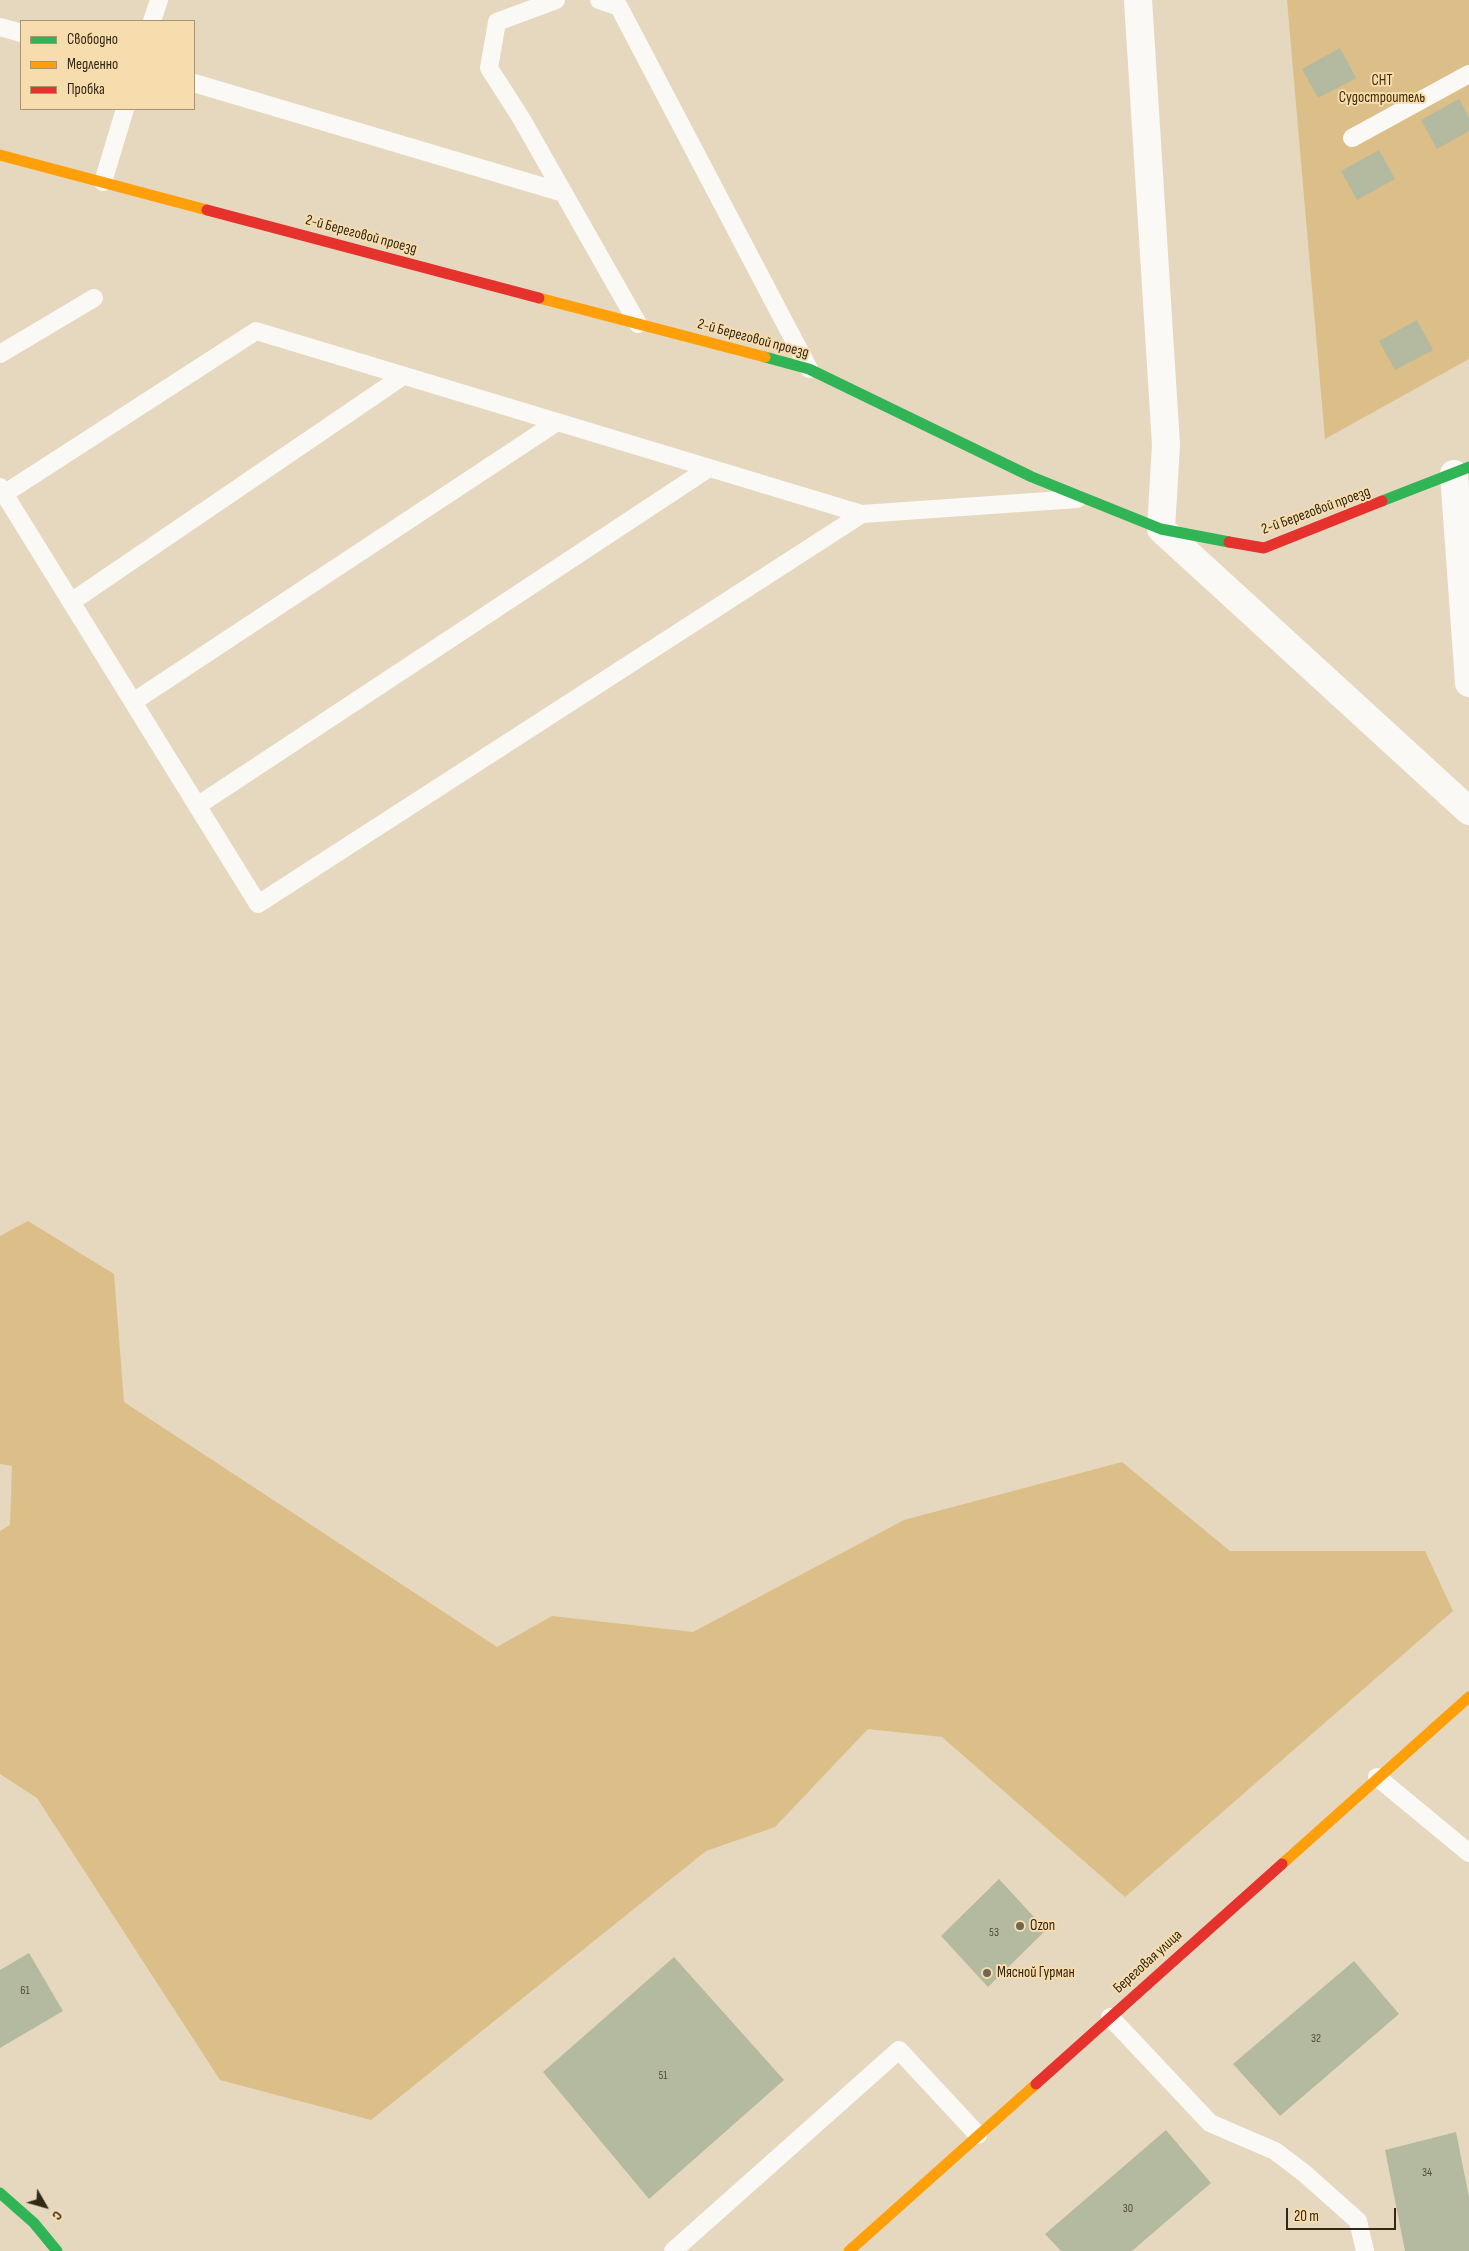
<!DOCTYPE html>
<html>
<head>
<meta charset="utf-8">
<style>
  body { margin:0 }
  #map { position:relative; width:1469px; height:2251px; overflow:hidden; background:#e6d8be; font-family:"Sofia Sans Condensed",sans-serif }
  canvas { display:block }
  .legend { position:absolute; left:20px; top:20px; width:175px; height:90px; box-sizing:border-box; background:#f7dcad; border:1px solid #a89471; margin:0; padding:6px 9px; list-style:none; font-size:15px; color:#322816 }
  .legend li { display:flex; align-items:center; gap:10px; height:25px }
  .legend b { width:25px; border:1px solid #a89471 }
  .north { position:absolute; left:20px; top:2181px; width:50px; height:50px; -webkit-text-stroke:4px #f7dcad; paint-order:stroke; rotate:128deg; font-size:14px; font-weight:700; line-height:20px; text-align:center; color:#322816 }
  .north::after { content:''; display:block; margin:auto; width:18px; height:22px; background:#322816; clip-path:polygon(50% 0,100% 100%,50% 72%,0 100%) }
  .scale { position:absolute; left:1286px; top:2208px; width:110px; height:22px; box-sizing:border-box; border:2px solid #322816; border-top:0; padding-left:6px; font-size:15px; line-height:18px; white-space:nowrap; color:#322816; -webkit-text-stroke:4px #f7dcad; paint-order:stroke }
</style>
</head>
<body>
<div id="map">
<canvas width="1469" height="2251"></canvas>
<ul class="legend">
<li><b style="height:6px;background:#30b455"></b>Свободно</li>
<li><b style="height:6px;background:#ff9f0a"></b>Медленно</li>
<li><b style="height:6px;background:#e5322d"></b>Пробка</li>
</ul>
<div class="north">С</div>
<div class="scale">20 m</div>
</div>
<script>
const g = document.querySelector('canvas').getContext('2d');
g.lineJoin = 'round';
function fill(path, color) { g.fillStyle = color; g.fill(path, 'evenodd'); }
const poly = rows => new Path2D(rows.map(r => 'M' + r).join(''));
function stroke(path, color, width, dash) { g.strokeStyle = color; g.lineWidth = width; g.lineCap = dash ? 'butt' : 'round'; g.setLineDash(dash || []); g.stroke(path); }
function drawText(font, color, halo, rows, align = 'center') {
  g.font = font + ' "Sofia Sans Condensed",sans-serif'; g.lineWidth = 4; g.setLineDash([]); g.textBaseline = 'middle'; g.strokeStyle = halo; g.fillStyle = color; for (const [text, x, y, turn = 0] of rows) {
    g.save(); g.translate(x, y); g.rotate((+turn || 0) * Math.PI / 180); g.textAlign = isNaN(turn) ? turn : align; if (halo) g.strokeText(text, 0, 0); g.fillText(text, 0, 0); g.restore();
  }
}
fill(poly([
  [1287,0,1469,0,1469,359,1325,439],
  [28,1221,114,1274,124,1402,497,1647,552,1616,693,1632,904,1520,1122,1462,1230,1551,1425,1551,1453,1611,1125,1897,942,1737,868,1729,775,1827,706,1851,371,2120,220,2080,37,1798,0,1774,0,1531,10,1525,12,1466,0,1464,0,1236]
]), '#dbbe88');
fill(poly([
  [1340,48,1356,78,1318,98,1302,69],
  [1459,99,1469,118,1469,131,1437,149,1421,120],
  [1379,150,1395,179,1357,200,1341,171],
  [1417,320,1433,350,1395,370,1379,341],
  [999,1879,1046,1930,988,1987,941,1936],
  [29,1953,63,2011,0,2048,0,1970],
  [674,1957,784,2080,649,2199,543,2072],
  [1354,1961,1399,2014,1280,2116,1233,2064],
  [1166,2130,1211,2183,1132,2251,1061,2251,1045,2234],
  [1456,2132,1469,2197,1469,2251,1405,2251,1385,2150]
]), '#b4baa0');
stroke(poly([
  [556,0,497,22,489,68,521,118,638,324],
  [599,0,619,7,809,369],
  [152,21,159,0],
  [0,27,21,33],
  [194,83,564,193],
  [1352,138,1469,74],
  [103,182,125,109],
  [0,354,94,298],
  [0,487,258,904,862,514,1077,499],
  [4,494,256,331,862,514],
  [71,602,403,376],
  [133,702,557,422],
  [197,806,709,468],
  [1377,1777,1469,1853],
  [1110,2017,1210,2123,1275,2151,1304,2173,1358,2221,1365,2251],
  [673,2251,899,2050,978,2135]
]), '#fbf9f5', 18);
stroke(poly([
  [1138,0,1166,445,1161,529,1469,811],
  [1454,474,1469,683]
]), '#fbf9f5', 28);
stroke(poly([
  [765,357,809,369,1032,477,1161,529,1229,542],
  [1382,501,1469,467],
  [0,2193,34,2223,57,2251]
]), '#30b455', 11);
stroke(poly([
  [0,155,207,210],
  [539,298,765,357],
  [1282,1864,1469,1697],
  [849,2251,1036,2084]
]), '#ff9f0a', 11);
stroke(poly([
  [207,210,539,298],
  [1229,542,1264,548,1382,501],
  [1036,2084,1282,1864]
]), '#e5322d', 11);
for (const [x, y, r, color] of [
  [1020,1926,5,"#716651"],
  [987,1973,5,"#716651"]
]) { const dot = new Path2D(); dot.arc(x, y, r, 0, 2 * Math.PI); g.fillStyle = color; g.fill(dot); stroke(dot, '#f7dcad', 2); }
drawText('12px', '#524c38', null, [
  ["53",994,1933],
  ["61",25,1991],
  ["32",1316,2039],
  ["51",663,2076],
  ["34",1427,2173],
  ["30",1128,2209]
]);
drawText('15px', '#412e05', '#f7dcad', [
  ["СНТ",1382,81],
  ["Судостроитель",1382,98]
]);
drawText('15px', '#322816', '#f7dcad', [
  ["2-й Береговой проезд",361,235,15],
  ["2-й Береговой проезд",753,339,15],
  ["2-й Береговой проезд",1316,511,-20],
  ["Береговая улица",1148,1962,-42]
]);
drawText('15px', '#322816', '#f7dcad', [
  ["Ozon",1030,1926],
  ["Мясной Гурман",997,1973]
], 'left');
</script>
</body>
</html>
